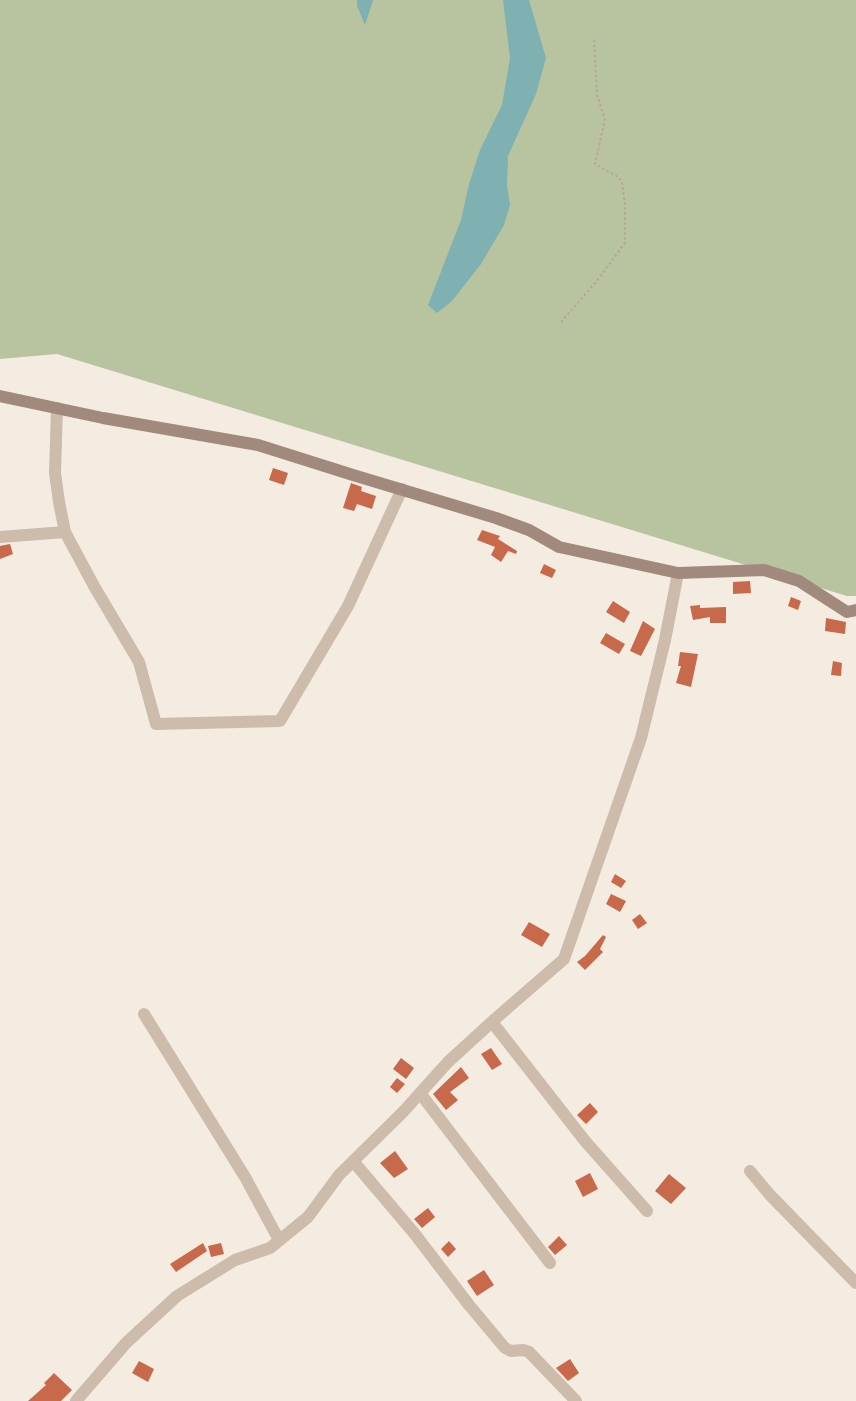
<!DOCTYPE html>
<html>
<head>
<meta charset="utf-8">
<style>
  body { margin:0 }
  canvas { display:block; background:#f4ebe1 }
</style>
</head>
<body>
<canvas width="856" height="1401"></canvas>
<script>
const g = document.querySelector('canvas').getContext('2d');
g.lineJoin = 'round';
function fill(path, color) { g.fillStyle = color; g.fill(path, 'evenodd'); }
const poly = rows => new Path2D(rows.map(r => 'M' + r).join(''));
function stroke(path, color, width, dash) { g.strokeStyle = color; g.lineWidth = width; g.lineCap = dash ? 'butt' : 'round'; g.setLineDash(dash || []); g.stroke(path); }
fill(poly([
  [0,0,856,0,856,596,847,596,57,354,0,359]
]), '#b8c4a0');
fill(poly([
  [357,0,373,0,365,25,357,6],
  [503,0,529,0,546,58,536,94,508,156,507,185,510,205,504,225,481,264,452,301,437,313,428,305,461,220,469,184,480,150,502,105,510,58]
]), '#7fb0b2');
fill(poly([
  [273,468,288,473,284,485,269,480],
  [351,483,362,487,361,491,376,496,372,509,357,504,354,511,343,508],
  [482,530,500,536,498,539,517,551,516,554,508,551,501,562,491,555,495,547,477,540],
  [10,544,13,554,0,559,0,546],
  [544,564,556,570,552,578,540,573],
  [750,581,751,593,733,594,733,582],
  [791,597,801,601,798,610,788,606],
  [613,601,630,612,624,623,606,612],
  [700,605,700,608,726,607,726,623,710,623,710,617,693,620,690,606],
  [826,618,846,622,845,634,825,631],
  [643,621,655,629,641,656,630,651],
  [606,633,625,644,619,654,600,643],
  [680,652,698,654,691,687,676,683,681,666,678,666],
  [833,661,842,663,841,676,831,675],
  [615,874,626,881,621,888,611,882],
  [611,894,626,901,620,912,606,904],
  [640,914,647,923,638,929,632,920],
  [529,922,550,934,542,947,521,935],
  [603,935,606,937,600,949,603,952,585,970,577,962,585,956],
  [491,1048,502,1064,492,1070,481,1054],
  [401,1058,414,1068,406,1079,393,1069],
  [461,1067,469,1078,450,1092,458,1100,446,1110,433,1094],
  [397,1078,405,1084,397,1093,390,1087],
  [590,1103,598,1112,586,1124,577,1115],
  [395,1151,408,1169,394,1178,380,1163],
  [590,1173,598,1189,583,1197,575,1181],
  [669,1174,686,1188,671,1204,655,1191],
  [428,1208,435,1217,422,1228,414,1219],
  [559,1236,567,1245,555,1255,548,1247],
  [449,1241,456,1249,448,1257,441,1249],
  [203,1243,207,1251,176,1272,170,1264],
  [221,1243,224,1254,211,1257,208,1246],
  [484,1270,494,1285,477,1296,467,1281],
  [570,1359,579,1373,568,1381,556,1368],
  [139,1361,154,1369,148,1382,132,1373],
  [54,1373,72,1390,61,1401,28,1401,46,1385,44,1383]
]), '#c8694b');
stroke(poly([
  [561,322,596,282,625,243,625,204,622,182,618,177,595,164,605,119,597,95,594,38]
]), '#b9a596', 2, [2.5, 2.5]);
stroke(poly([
  [65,532,94,586,139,662,156,724,280,721,348,606,402,489],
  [0,537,65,532,59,502,55,473,57,408],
  [144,1014,245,1177,279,1240],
  [492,1022,585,1141,647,1211],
  [420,1093,550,1263],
  [353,1161,414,1233,469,1305,505,1348,511,1351,523,1350,529,1352,576,1401],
  [750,1171,770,1195,856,1283],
  [76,1401,126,1343,177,1296,235,1260,270,1248,308,1217,339,1175,403,1112,448,1062,495,1019,564,959,641,738,665,640,678,573]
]), '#cdbbac', 12);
stroke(poly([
  [0,396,103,418,258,445,353,475,496,518,529,530,559,547,678,573,764,570,799,581,847,612,856,610]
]), '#a18a7d', 12);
</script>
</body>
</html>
